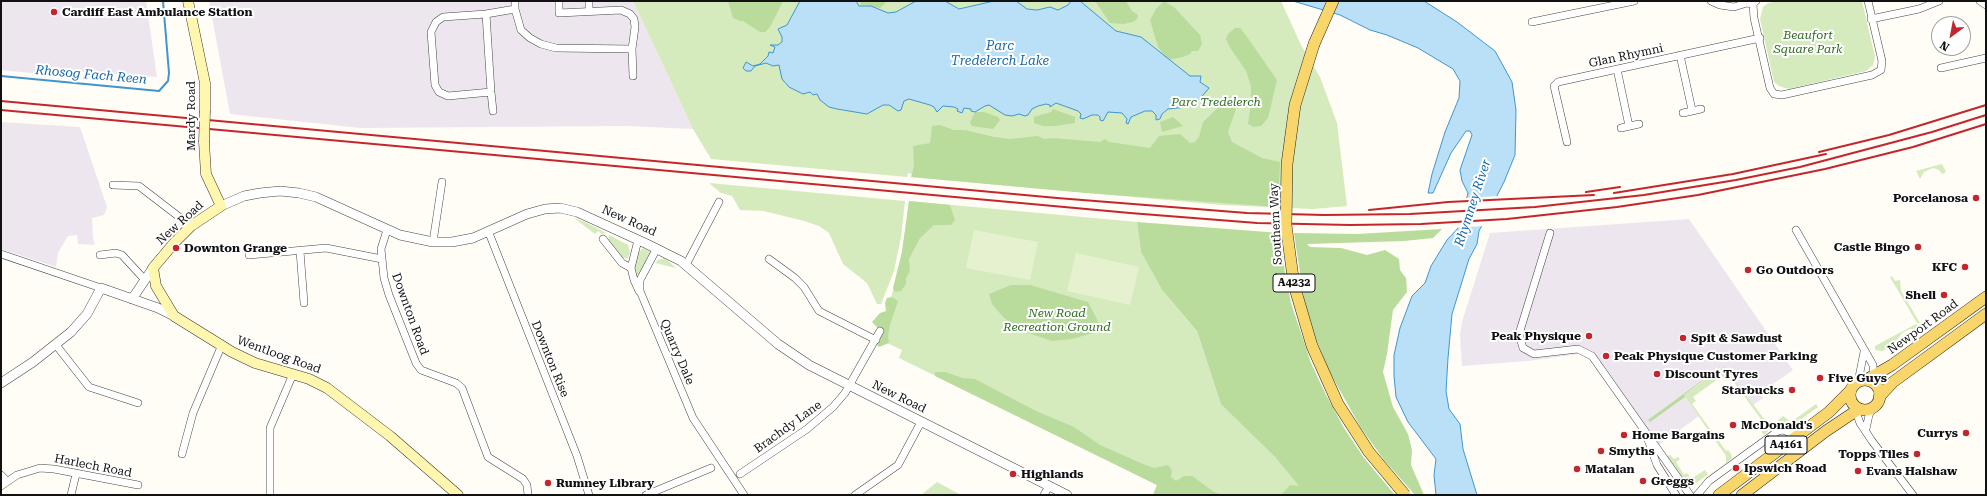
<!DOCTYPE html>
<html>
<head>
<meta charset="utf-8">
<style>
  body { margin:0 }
  #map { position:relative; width:1987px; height:496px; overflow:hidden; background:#fffdf5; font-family:"Roboto Serif",serif }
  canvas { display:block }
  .frame { position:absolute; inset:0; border:2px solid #111; pointer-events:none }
  .north { position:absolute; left:1931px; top:16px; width:40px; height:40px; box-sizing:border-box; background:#fff; border:1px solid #a0a0a0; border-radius:50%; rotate:212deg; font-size:11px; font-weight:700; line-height:16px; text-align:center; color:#111 }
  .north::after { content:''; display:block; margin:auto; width:14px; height:18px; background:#c4262e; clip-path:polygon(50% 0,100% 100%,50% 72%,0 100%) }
</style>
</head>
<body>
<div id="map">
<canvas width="1987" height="496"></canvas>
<div class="frame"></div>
<div class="north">N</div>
</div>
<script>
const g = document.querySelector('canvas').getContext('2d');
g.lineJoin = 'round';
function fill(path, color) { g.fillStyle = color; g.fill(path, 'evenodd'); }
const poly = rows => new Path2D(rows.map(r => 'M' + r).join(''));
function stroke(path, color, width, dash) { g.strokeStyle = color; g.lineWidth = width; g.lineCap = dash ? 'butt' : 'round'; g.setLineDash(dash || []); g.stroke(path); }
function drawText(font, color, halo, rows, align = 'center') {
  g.font = font + ' "Roboto Serif",serif'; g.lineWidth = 4; g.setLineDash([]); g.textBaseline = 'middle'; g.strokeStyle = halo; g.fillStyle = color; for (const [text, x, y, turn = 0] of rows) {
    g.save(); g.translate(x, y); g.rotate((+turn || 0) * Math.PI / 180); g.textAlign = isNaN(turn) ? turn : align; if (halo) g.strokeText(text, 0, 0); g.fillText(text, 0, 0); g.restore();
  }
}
fill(poly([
  [1,1,146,1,157,77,70,71,71,77,1,70],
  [209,1,633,1,693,129,625,126,360,128,230,114],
  [1,122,80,127,107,207,104,215,92,218,93,238,95,245,78,244,77,235,68,236,58,253,56,267,1,249],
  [1689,219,1793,370,1760,393,1763,398,1752,406,1724,366,1684,395,1699,416,1659,445,1605,367,1579,354,1528,361,1462,366,1460,335,1462,322,1490,233]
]), '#eee6ef');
fill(poly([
  [633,1,1281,1,1301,45,1320,77,1337,123,1347,206,1313,209,1222,205,911,177,912,174,908,173,907,177,711,159,693,129],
  [1779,1,1862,1,1875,57,1873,65,1866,71,1789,89,1779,86,1774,82,1760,19,1763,7,1768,3],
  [1942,164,1946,172,1942,174,1939,170,1933,168,1924,172,1920,179,1916,171],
  [709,183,905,201,901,237,894,271,881,304,877,304,867,283,843,264,829,233,819,226,804,221,764,211,740,210,732,196,721,193],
  [909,201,1137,222,1141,252,1162,290,1197,331,1221,403,1275,457,1307,495,1153,495,1157,485,899,358,902,350,881,340,902,252],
  [574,218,585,222,606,233,602,234,598,231,595,234],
  [609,235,628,245,630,252,628,258,622,258,608,240],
  [643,248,650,252,650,255,641,273,637,275,635,274,634,266,638,253],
  [664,258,667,260,676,268,655,263,658,260],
  [1892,276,1895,281,1900,280,1901,291,1920,323,1917,323,1890,277],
  [1916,324,1920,327,1918,329,1910,329,1902,333,1892,347,1882,351,1875,350,1875,346],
  [1724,366,1771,428,1764,435,1759,428,1766,426,1731,378,1726,381,1722,376,1693,397,1696,401,1692,404,1726,451,1728,450,1731,454,1732,458,1726,463,1726,456,1684,395],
  [1816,404,1818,407,1792,426,1784,426,1778,420,1783,416,1791,422],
  [1670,455,1674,459,1678,457,1680,459,1676,462,1684,475,1687,473,1691,479,1705,470,1708,474,1694,485,1691,484,1688,485,1667,456],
  [937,482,961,495,921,495]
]), '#d5ebbd');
fill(poly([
  [728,1,783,1,770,27,765,32,760,32,743,21,740,21,733,18],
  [860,1,897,1,886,2,880,8,866,5,861,5],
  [1095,1,1126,1,1132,11,1138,15,1137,19,1133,22,1123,24,1110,23],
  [1164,1,1174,7,1200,35,1202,44,1198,51,1192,51,1190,54,1183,57,1168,60,1158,47,1150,20,1156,9],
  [1235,28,1240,28,1245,34,1277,80,1268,118,1261,126,1253,127,1248,124,1251,103,1251,86,1246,71,1229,46,1226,39,1228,34],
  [1230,96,1236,109,1228,132,1232,142,1262,158,1280,162,1278,207,1086,193,911,177,914,166,913,146,930,143,932,126,940,125,954,130,965,130,994,137,1010,139,1038,136,1044,139,1053,138,1100,142,1105,139,1109,142,1150,148,1159,136,1169,135,1180,134,1190,143,1195,142,1199,137,1203,122],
  [1053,109,1075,117,1075,123,1056,126,1043,126,1034,123,1034,117,1051,112],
  [975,112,984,112,998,117,1000,120,993,129,972,126,970,122],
  [1173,117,1183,126,1162,132,1160,122],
  [909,201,950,205,955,220,951,225,934,225,920,238,909,259,910,271,906,278,906,284,901,291,895,292,893,288,902,252],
  [1137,222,1280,233,1285,273,1291,303,1311,363,1325,393,1344,428,1364,458,1395,495,1281,495,1290,485,1299,486,1275,457,1221,404,1197,331,1162,290,1141,252],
  [1442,229,1433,238,1404,241,1307,244,1310,247,1341,248,1367,255,1385,250,1399,259,1400,270,1406,278,1407,292,1393,310,1387,354,1383,372,1393,407,1408,434,1412,450,1411,465,1424,495,1415,495,1384,460,1361,428,1329,371,1316,339,1304,299,1294,233,1357,234],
  [1011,285,1030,285,1088,302,1102,329,1100,331,1072,339,1052,341,1028,333,1004,318,992,304,989,294],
  [892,297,898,301,890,325,888,337,889,343,879,347,877,345,879,340,879,329,872,322,880,313,886,311,885,303,887,298],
  [1723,365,1684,395,1685,397,1650,422,1648,420],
  [935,372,945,372,963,378,975,379,1036,411,1074,427,1100,445,1143,464,1154,468,1168,465,1172,470,1171,477,1176,481,1184,476,1192,476,1214,492,1223,495,1153,495,1157,485,935,376]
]), '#b9dc9c');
fill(poly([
  [974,230,1038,242,1030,280,966,268],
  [1076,253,1139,267,1130,305,1067,291]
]), '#e6f2cf');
const water = poly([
  [800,1,856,1,859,6,871,6,888,13,896,12,916,1,945,1,959,9,994,1,1016,1,1027,9,1037,10,1050,7,1058,10,1068,5,1071,1,1080,1,1116,31,1141,37,1190,76,1201,76,1200,82,1209,88,1198,101,1187,107,1168,109,1162,114,1160,119,1156,120,1156,115,1152,111,1145,111,1131,117,1128,124,1126,123,1127,119,1122,113,1108,112,1103,121,1100,120,1100,117,1098,115,1092,115,1083,119,1080,118,1081,114,1078,111,1056,103,1050,107,1050,105,1046,104,1038,106,1032,109,1028,115,1025,116,1019,114,1012,116,1005,115,989,105,985,106,975,112,971,111,971,109,964,108,962,113,957,111,958,109,954,107,943,106,937,112,934,107,930,105,909,99,904,101,901,110,898,111,889,105,883,105,867,114,837,109,829,107,820,100,817,94,813,95,810,92,803,94,789,87,782,79,779,65,773,66,766,63,755,66,751,71,746,71,743,68,746,62,753,66,760,64,768,56,769,52,773,53,775,47,770,45,778,45,782,42,782,37,778,29,787,25,800,1],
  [1293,1,1424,1,1457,22,1495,51,1512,82,1516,110,1515,155,1504,182,1479,231,1477,244,1469,259,1452,314,1448,358,1446,391,1449,409,1460,424,1463,449,1477,495,1436,495,1434,475,1436,459,1408,422,1396,397,1394,376,1394,355,1400,328,1412,296,1425,283,1431,266,1447,240,1459,227,1468,193,1462,181,1460,170,1472,135,1470,131,1466,131,1451,153,1433,193,1428,193,1432,174,1445,132,1459,98,1460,81,1453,69,1418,48,1387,35,1370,30,1340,15,1293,1]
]);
fill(water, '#b9e0f7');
stroke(water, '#3f96cf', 1);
fill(poly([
  [1498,196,1484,226,1456,228,1464,198]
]), '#fffdf5');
stroke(poly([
  [1,76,159,91,168,81,169,73,163,1]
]), '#3f96cf', 2);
const minor = poly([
  [515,1,515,9,521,30,530,38,541,44,556,48,632,49],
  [559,1,559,13,621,10,630,14,634,19,635,27,632,49,633,76],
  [589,1,589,12],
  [1711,1,1720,5,1734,7,1747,3,1753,4],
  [1756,1,1753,4,1754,18,1770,88,1774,94,1782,95,1872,75,1881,70,1882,61,1868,1],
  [1980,1,1986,5],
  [486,14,515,9],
  [1871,19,1919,9,1939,1],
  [1532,22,1634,1],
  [1680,55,1692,110],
  [1941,68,1986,58],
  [1617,69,1629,126],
  [491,92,448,96,439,92,435,85,431,32,436,22,443,17,486,14,491,92,493,111],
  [1683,113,1701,109],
  [1621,128,1639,124],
  [1567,142,1554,86,1558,82,1760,38],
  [113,185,139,186,191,226],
  [387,230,381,249,384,278,389,295,416,363,421,370,456,383,462,388,488,457,523,479,527,485,528,495],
  [1796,230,1873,365,1874,384],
  [489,233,577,456,589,495],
  [1550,233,1519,334,1523,348,1534,354,1578,349,1592,356,1690,495],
  [603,239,622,263,631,268],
  [638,240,631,268,634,280,639,291],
  [433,242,442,182],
  [657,248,640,280,640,291,693,418,744,495],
  [300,251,304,303],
  [1,254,101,288],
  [100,255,116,253,122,255,145,280],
  [249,255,326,248,382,259],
  [769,259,795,278,804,287,819,311,876,340],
  [686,265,719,202],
  [56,345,89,387,138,403],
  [1858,382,1864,352],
  [1853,404,1860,423,1872,441,1913,495],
  [1866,429,1869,415,1873,407],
  [1647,437,1657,465,1676,495],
  [182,454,193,413,221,347],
  [740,474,807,429,833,407,845,393,880,331],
  [1,475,7,481],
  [1,486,17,475,40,468,54,469,138,485],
  [71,495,76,474],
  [270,495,270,428,293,374],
  [646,495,711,468],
  [855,495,898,465,921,422],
  [1044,495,1049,486],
  [1697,495,1709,481,1778,431,1783,430,1798,436]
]);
const tertiary = poly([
  [221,206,244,196,260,193,280,191,299,193,316,197,400,235,433,242,452,242,473,238,527,214,545,209,560,208,577,212,647,244,681,261,778,344,809,365,1067,495],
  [132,299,153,268],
  [1,383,33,362,71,332,87,314,101,288,158,308,174,316]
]);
const secondary = poly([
  [188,1,205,83,205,111],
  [204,142,206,174,221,206,191,226,174,243,153,268,156,286,174,316,232,352,255,363,309,379,327,388,390,436,458,495]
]);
const primary = poly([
  [1314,44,1333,1],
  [1866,380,1892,365,1986,297],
  '1850 395a15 15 0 1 1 30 0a15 15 0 1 1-30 0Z',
  [1879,397,1893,382,1986,314],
  [1719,495,1829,412,1850,391],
  [1742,495,1826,431,1859,409]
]);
stroke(minor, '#444', 8);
stroke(tertiary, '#444', 10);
stroke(secondary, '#333', 11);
stroke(primary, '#222', 12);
stroke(minor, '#fff', 7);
stroke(tertiary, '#fff', 9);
stroke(secondary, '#fff6b0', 10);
stroke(primary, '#f9d66b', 11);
stroke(poly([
  [1,101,1057,198,1247,213,1324,215,1410,214,1535,207,1644,195,1736,180,1800,167,1932,132,1986,115],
  [1,110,1130,213,1257,223,1350,225,1421,224,1507,219,1617,207,1698,195,1825,169,1913,147,1986,124],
  [1819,152,1889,135,1986,105],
  [1586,192,1620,187],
  [1614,193,1733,174,1826,154],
  [1369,210,1448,202,1594,195]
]), '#c4262e', 2);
const secondaryBridge = poly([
  [204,142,205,111]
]);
const primaryBridge = poly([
  [1314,44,1295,105,1287,164,1286,225,1294,285,1312,346,1338,404,1369,452,1405,495]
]);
stroke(secondaryBridge, '#333', 11, []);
stroke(primaryBridge, '#222', 12, []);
stroke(secondaryBridge, '#fff6b0', 10);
stroke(primaryBridge, '#f9d66b', 11);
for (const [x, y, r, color] of [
  [54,12,4,"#c4262e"],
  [1976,198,4,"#c4262e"],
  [1918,247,4,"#c4262e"],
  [176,248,4,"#c4262e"],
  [1965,267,4,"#c4262e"],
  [1748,270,4,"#c4262e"],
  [1944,295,4,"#c4262e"],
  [1589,336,4,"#c4262e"],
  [1683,338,4,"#c4262e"],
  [1606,356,4,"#c4262e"],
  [1657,374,4,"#c4262e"],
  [1820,378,4,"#c4262e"],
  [1792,390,4,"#c4262e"],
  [1733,425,4,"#c4262e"],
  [1966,433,4,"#c4262e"],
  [1624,435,4,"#c4262e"],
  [1601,451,4,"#c4262e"],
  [1917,454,4,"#c4262e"],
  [1736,468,4,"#c4262e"],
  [1577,469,4,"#c4262e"],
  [1858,471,4,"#c4262e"],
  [1013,474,4,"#c4262e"],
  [1643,481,4,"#c4262e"],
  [548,483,4,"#c4262e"]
]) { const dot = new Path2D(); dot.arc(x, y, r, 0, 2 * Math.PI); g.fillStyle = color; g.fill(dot); stroke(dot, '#fff', 1.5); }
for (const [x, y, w] of [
  [1294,283,42],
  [1786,445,42]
]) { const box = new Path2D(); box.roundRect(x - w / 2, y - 9, w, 18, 3); g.fillStyle = '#fff'; g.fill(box); stroke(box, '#111', 1); }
drawText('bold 11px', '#111', null, [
  ["A4232",1294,283],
  ["A4161",1786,445]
]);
drawText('bold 12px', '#111', '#fff', [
  ["Cardiff East Ambulance Station",62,12],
  ["Porcelanosa",1968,198,"right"],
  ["Castle Bingo",1910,247,"right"],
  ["Downton Grange",184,248],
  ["KFC",1957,267,"right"],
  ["Go Outdoors",1756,270],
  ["Shell",1936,295,"right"],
  ["Peak Physique",1581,336,"right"],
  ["Spit & Sawdust",1691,338],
  ["Peak Physique Customer Parking",1614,356],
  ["Discount Tyres",1665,374],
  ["Five Guys",1828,378],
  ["Starbucks",1784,390,"right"],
  ["McDonald's",1741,425],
  ["Currys",1958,433,"right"],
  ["Home Bargains",1632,435],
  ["Smyths",1609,451],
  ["Topps Tiles",1909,454,"right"],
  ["Ipswich Road",1744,468],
  ["Matalan",1585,469],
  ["Evans Halshaw",1866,471],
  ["Highlands",1021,474],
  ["Greggs",1651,481],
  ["Rumney Library",556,483]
], 'left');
drawText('italic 12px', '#2f6b1f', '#fff', [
  ["Beaufort",1808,35],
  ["Square Park",1808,49],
  ["Parc Tredelerch",1216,102],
  ["New Road",1057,313],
  ["Recreation Ground",1057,327]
]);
drawText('12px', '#111', '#fff', [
  ["Glan Rhymni",1626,56,-12],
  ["Mardy Road",191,116,-90],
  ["New Road",629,221,24],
  ["New Road",180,223,-42],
  ["Southern Way",1276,224,-93],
  ["Downton Road",410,314,70],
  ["Newport Road",1923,327,-36],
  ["Quarry Dale",677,352,67],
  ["Wentloog Road",279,355,20],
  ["Downton Rise",550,359,68],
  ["New Road",899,397,26],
  ["Brachdy Lane",788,427,-36],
  ["Harlech Road",93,466,11]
]);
drawText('italic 13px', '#1768a6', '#fff', [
  ["Parc",1000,46],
  ["Tredelerch Lake",1000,61],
  ["Rhosog Fach Reen",91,75,5],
  ["Rhymney River",1473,203,-72]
]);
</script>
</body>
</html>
